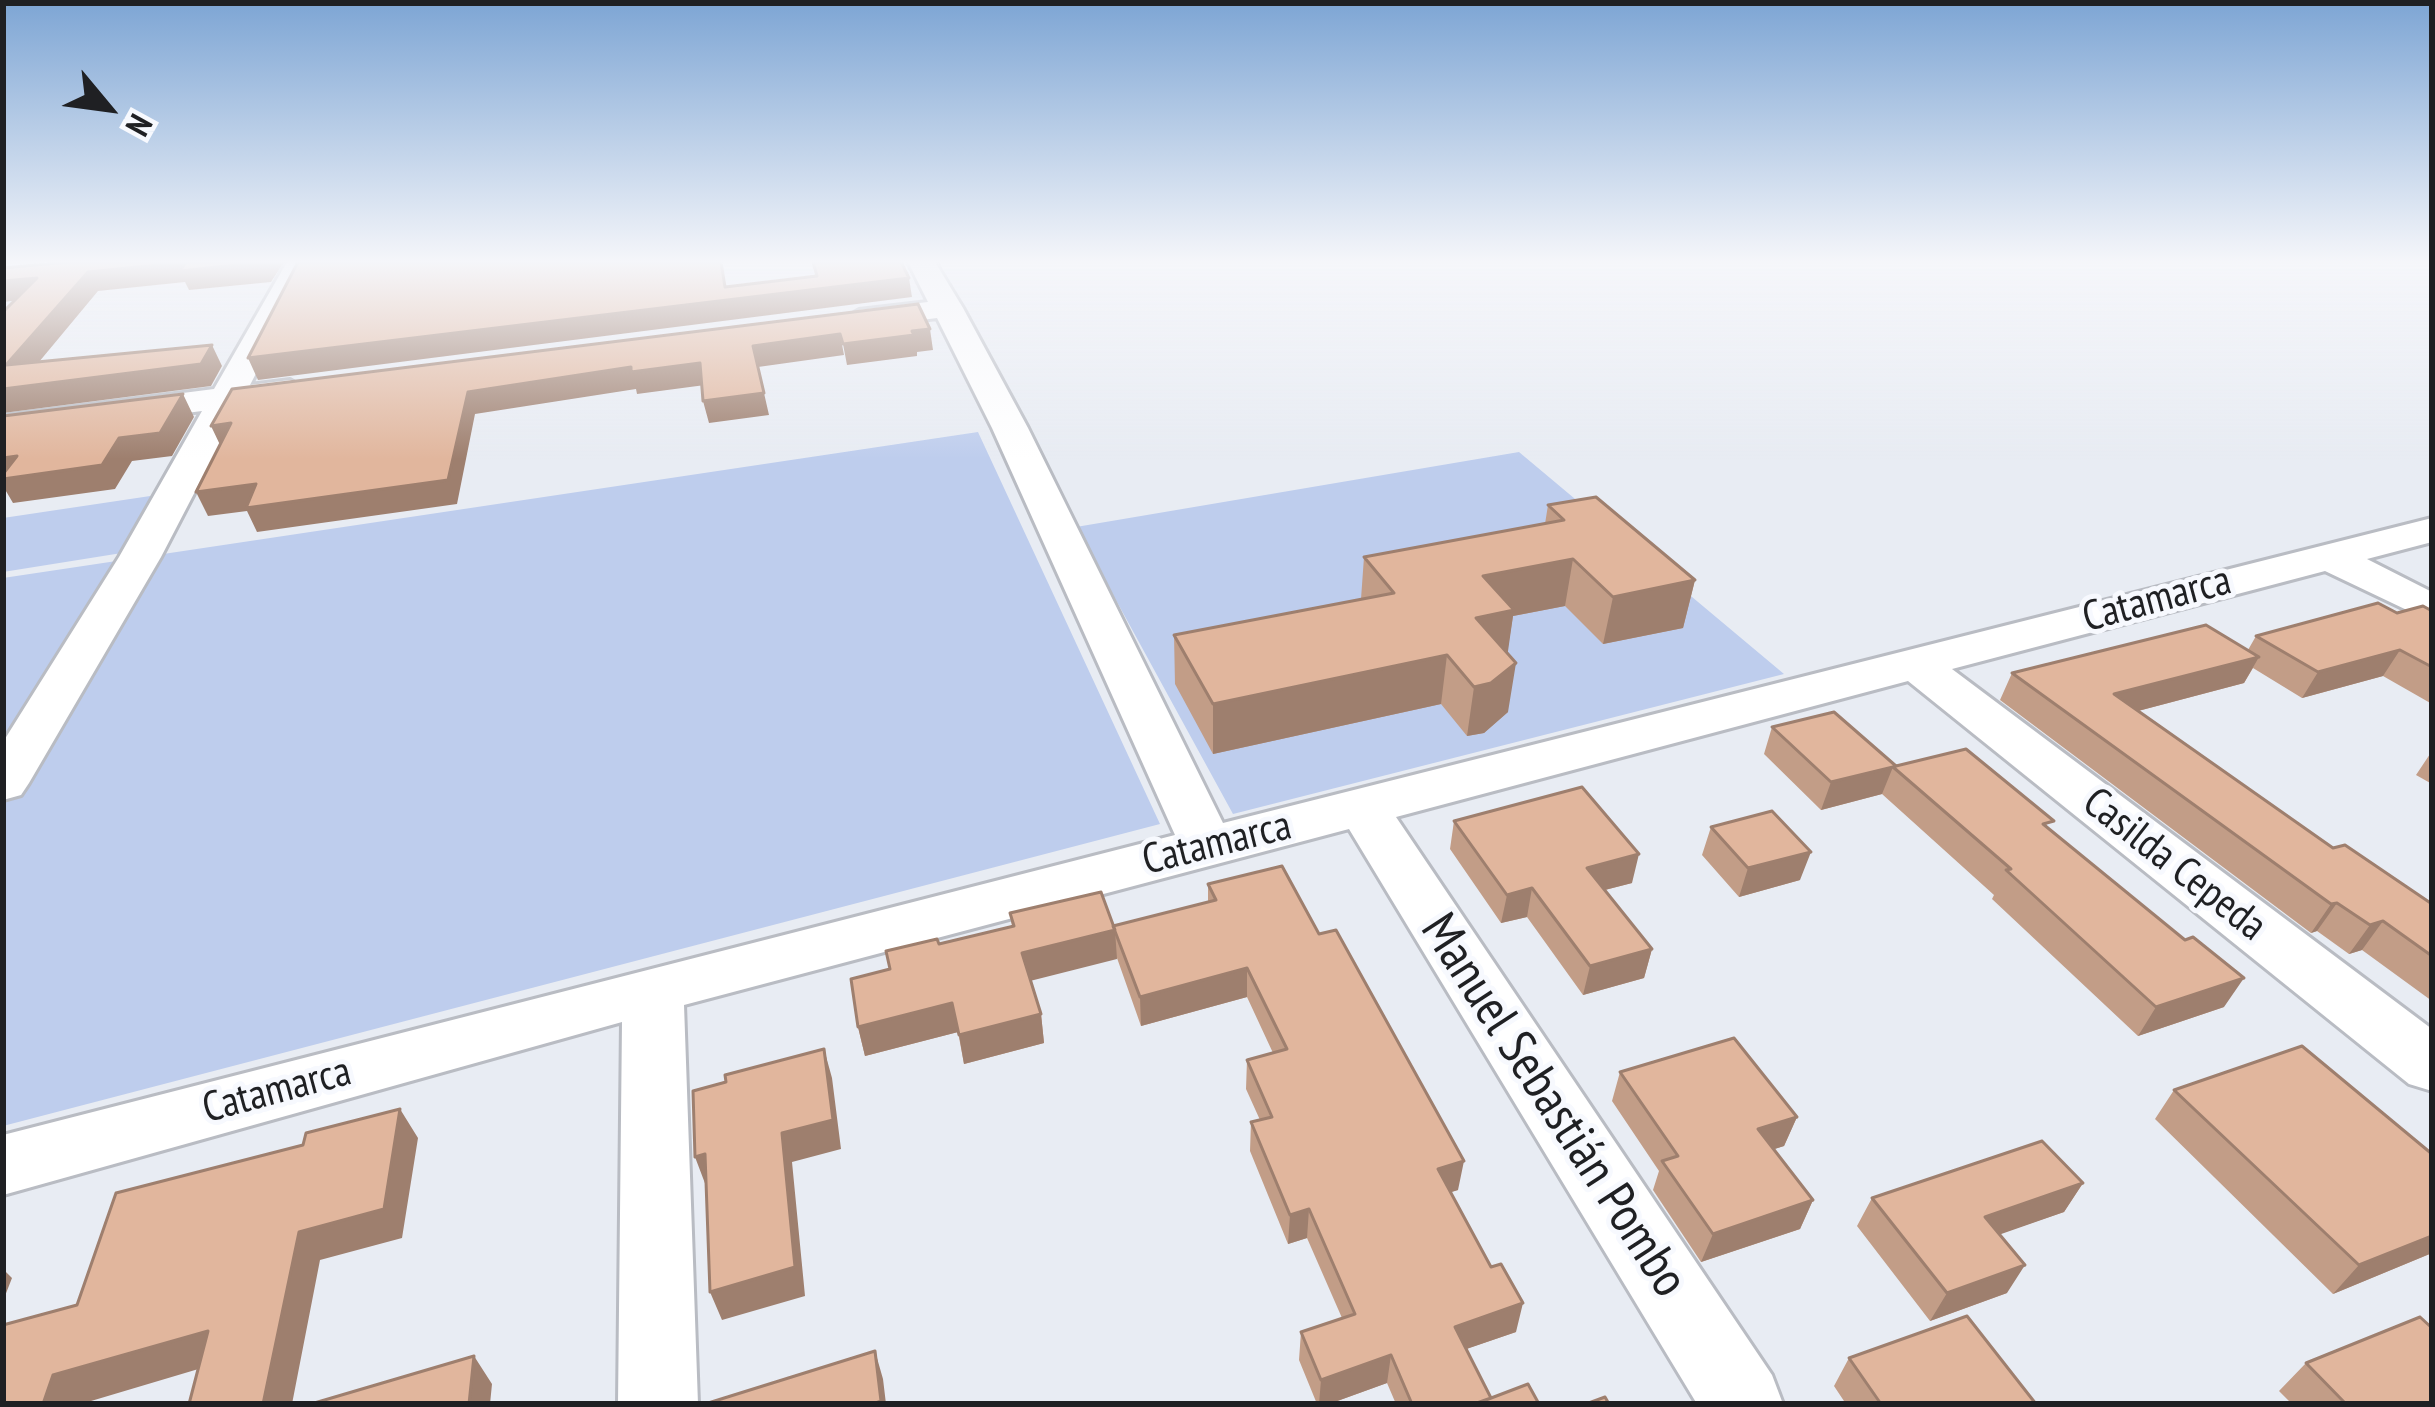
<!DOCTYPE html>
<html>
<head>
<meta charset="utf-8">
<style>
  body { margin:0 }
  #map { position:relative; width:2435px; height:1407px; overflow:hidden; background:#e8ecf3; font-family:"PT Sans Narrow",sans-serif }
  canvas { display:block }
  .frame { position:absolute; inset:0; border:6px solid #1f2023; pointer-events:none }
  .north { position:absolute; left:48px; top:48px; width:120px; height:120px; -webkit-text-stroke:9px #f7f9fe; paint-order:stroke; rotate:119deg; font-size:33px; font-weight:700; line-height:48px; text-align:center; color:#1f2023 }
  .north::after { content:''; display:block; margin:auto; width:42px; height:54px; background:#1f2023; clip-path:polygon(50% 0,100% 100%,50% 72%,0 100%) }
</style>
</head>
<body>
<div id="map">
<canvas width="2435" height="1407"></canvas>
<div class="frame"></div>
<div class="north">N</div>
</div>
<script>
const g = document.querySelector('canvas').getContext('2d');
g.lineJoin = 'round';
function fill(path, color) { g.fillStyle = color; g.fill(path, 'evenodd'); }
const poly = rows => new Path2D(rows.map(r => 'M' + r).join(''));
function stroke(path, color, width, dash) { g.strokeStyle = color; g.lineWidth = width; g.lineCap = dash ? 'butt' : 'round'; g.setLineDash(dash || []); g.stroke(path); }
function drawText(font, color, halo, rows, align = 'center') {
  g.font = font + ' "PT Sans Narrow",sans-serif'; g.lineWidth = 10; g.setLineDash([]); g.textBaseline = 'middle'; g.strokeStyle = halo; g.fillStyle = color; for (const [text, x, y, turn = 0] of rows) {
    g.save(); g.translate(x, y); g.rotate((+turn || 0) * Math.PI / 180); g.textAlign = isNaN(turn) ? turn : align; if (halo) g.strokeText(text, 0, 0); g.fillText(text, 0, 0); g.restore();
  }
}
fill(poly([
  [978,432,1160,824,3,1126,3,578],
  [1519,452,1784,674,1233,814,1076,527],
  [157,495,128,552,3,572,3,518]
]), '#becded');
const street = poly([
  [287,262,314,262,250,385,290,380,307,390,290,400,239,407,161,557,29,783,21,795,3,800,3,742,119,557,202,411,3,436,3,416,214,389,287,262],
  [908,262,935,262,963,308,1028,428,1223,823,2432,518,2432,542,2367,559,2432,592,2432,622,2325,571,1952,669,2432,1029,2432,1091,2409,1084,1908,681,1396,817,1772,1375,1783,1404,1697,1404,1349,829,684,1005,698,1404,618,1404,622,1022,3,1195,3,1135,1175,835,992,428,937,318,859,328,844,319,859,310,928,302,908,262]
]);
stroke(street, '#b9bcc3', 6);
fill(street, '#fff');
fill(poly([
  [1548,505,1695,580,1683,628,1603,644,1565,606,1513,616,1507,653,1508,712,1484,733,1467,736,1441,704,1213,754,1175,684,1174,635,1361,599,1364,557,1545,524],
  [2432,611,2432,704,2383,676,2302,698,2253,668,2244,683,2138,711,2333,848,2432,904,2432,1001,2362,950,2349,954,2317,931,2311,933,2000,700,2012,673,2248,650,2256,636,2397,613],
  [1772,727,1896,766,2050,829,2224,1007,2138,1036,1992,899,1994,895,1882,794,1821,810,1764,754],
  [2432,751,2432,784,2416,775],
  [1454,821,1632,883,1605,890,1652,949,1644,978,1583,995,1527,917,1501,923,1450,849],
  [1711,827,1800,880,1739,897,1702,855],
  [1208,884,1458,1190,1450,1192,1516,1332,1466,1349,1491,1398,1539,1404,1396,1404,1387,1383,1329,1404,1317,1404,1299,1360,1301,1332,1342,1318,1307,1238,1288,1244,1250,1151,1251,1122,1260,1120,1246,1089,1247,1060,1273,1053,1247,997,1141,1026,1117,958,1031,980,1041,1014,1044,1043,964,1064,958,1032,865,1056,858,1027,890,969,939,944,1012,926,1010,913,1114,927,1208,902],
  [1620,1072,1797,1117,1784,1146,1774,1149,1813,1200,1800,1229,1701,1262,1653,1190,1659,1171,1612,1101],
  [2174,1090,2432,1154,2432,1253,2333,1294,2155,1119],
  [2083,1183,2064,1212,1999,1234,2007,1293,1930,1321,1857,1226,1872,1198],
  [1849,1358,2036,1404,1846,1404,1834,1386],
  [2306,1363,2432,1404,2292,1404,2279,1391]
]), '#c29d87');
fill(poly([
  [186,262,284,262,271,282,189,290,185,282,98,291,19,386,6,365,88,272],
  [37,278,47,297,3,302,3,281],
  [909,278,912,297,258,380,248,358],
  [930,329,933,350,917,352,917,356,847,365,843,344],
  [840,334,844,355,758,367,753,346],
  [212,345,222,366,211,386,3,413,3,389],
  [700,363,705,385,637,394,636,389,475,414,457,504,257,532,247,511,208,516,196,492,468,392,631,367],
  [764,393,769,415,709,423,703,401],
  [183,394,194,417,172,456,132,461,115,489,13,503,3,486,3,458,119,438],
  [231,423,222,449,211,426],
  [1573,559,1565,606,1513,616,1507,658,1469,666,1483,576],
  [1695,580,1683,628,1603,644,1613,597],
  [2400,650,2383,676,2302,698,2318,672],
  [1447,655,1441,704,1213,754,1213,704],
  [2259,657,2244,683,2100,721,2114,694],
  [1516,663,1508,712,1484,733,1467,736,1474,687],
  [1893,767,1882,794,1821,810,1831,782],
  [1811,852,1800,880,1739,897,1748,868],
  [1639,854,1632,883,1581,896,1587,868],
  [1532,888,1527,917,1501,923,1507,895],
  [2337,903,2317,931,2311,933,2331,904],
  [2383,921,2362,950,2349,954,2370,925],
  [1115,930,1117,959,1026,982,1022,953],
  [1652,949,1644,978,1583,995,1590,966],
  [1247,968,1247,997,1141,1026,1140,997],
  [2244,978,2224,1007,2138,1036,2156,1007],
  [952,1003,958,1032,865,1056,858,1027],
  [1041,1014,1044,1043,964,1064,959,1035],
  [824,1049,832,1078,841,1149,792,1162,805,1296,722,1320,710,1292,782,1133],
  [400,1109,418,1138,402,1238,320,1260,292,1404,263,1404,299,1232],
  [1797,1117,1784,1146,1747,1158,1758,1129],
  [705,1154,706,1186,695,1157],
  [1464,1161,1458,1190,1433,1198,1438,1169],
  [2083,1183,2064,1212,1967,1246,1985,1217],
  [1813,1200,1800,1229,1701,1262,1713,1234],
  [1309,1209,1307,1238,1288,1244,1290,1215],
  [2432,1236,2432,1253,2333,1294,2359,1265],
  [2025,1265,2007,1293,1930,1321,1947,1293],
  [3,1269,12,1278,3,1301],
  [1523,1303,1516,1332,1449,1355,1455,1327],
  [208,1331,232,1359,81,1404,43,1404,53,1375],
  [875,1351,883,1379,886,1404,873,1404],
  [1391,1355,1387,1383,1329,1404,1319,1404,1321,1380],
  [474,1356,492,1384,490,1404,469,1404]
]), '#9e7f6e');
const building = poly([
  [68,262,263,262,180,271,186,262,88,272,6,365,212,345,201,364,3,389,3,312,37,278,3,281,3,268,68,262],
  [298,262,721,262,725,287,817,276,813,262,901,262,909,278,248,358,298,262],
  [918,304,930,329,912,331,914,335,843,344,840,334,753,346,764,393,703,401,700,363,631,372,631,367,468,392,448,480,246,508,256,484,196,492,231,423,211,426,232,389,918,304],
  [183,394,160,433,119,438,102,465,3,479,3,474,17,456,3,458,3,416,183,394],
  [1596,497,1695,580,1613,597,1573,559,1483,576,1514,610,1476,618,1516,663,1491,683,1474,687,1447,655,1213,704,1174,635,1394,593,1364,557,1564,520,1548,505,1596,497],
  [2378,603,2397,613,2423,606,2432,611,2432,667,2400,650,2318,672,2256,636,2378,603],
  [2206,625,2259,657,2114,694,2333,848,2345,845,2432,904,2432,956,2383,921,2370,925,2337,903,2331,904,2012,673,2206,625],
  [1834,712,1896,766,1966,749,2054,821,2043,824,2185,940,2193,937,2244,978,2156,1007,2006,870,2011,869,1893,767,1831,782,1772,727,1834,712],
  [1582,787,1639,854,1587,868,1652,949,1590,966,1532,888,1507,895,1454,821,1582,787],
  [1772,811,1811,852,1748,868,1711,827,1772,811],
  [1282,866,1319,934,1336,930,1464,1161,1438,1169,1491,1267,1501,1264,1523,1303,1455,1327,1491,1398,1474,1404,1412,1404,1391,1355,1321,1380,1301,1332,1355,1314,1309,1209,1290,1215,1251,1122,1272,1117,1247,1060,1287,1049,1247,968,1140,997,1113,926,1216,900,1208,884,1282,866],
  [1101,892,1115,930,1022,953,1041,1014,959,1035,952,1003,858,1027,851,979,890,969,886,951,937,939,939,944,1014,926,1010,913,1101,892],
  [1734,1038,1797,1117,1758,1129,1813,1200,1713,1234,1662,1161,1678,1156,1620,1072,1734,1038],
  [2302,1046,2432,1154,2432,1236,2359,1265,2174,1090,2302,1046],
  [824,1049,833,1120,782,1133,795,1267,710,1292,705,1154,695,1157,693,1091,726,1082,725,1075,824,1049],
  [400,1109,384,1209,299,1232,263,1404,189,1404,208,1331,53,1375,43,1404,3,1404,3,1325,77,1305,116,1193,303,1145,306,1133,400,1109],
  [2042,1141,2083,1183,1985,1217,2025,1265,1947,1293,1872,1198,2042,1141],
  [1967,1316,2036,1404,1881,1404,1849,1358,1967,1316],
  [2420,1317,2432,1328,2432,1404,2346,1404,2306,1363,2420,1317],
  [875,1351,881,1401,873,1404,705,1404,875,1351],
  [474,1356,469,1404,311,1404,474,1356],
  [1528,1384,1539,1404,1478,1403,1528,1384],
  [1605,1397,1609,1404,1586,1404,1605,1397]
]);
fill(building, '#e1b69d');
stroke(building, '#9e7f6e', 3);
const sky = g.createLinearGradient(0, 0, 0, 459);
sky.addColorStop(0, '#7da5d4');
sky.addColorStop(0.57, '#f5f6fa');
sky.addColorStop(1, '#f5f6fa00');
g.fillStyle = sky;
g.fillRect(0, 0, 2435, 459);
drawText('42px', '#1f2023', '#f7f9fe', [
  ["Catamarca",2157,600,-15],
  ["Catamarca",1217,844,-14],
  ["Casilda Cepeda",2174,865,38],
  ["Catamarca",277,1091,-15]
]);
drawText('51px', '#1f2023', '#f7f9fe', [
  ["Manuel Sebastián Pombo",1553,1106,57]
]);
</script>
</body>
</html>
